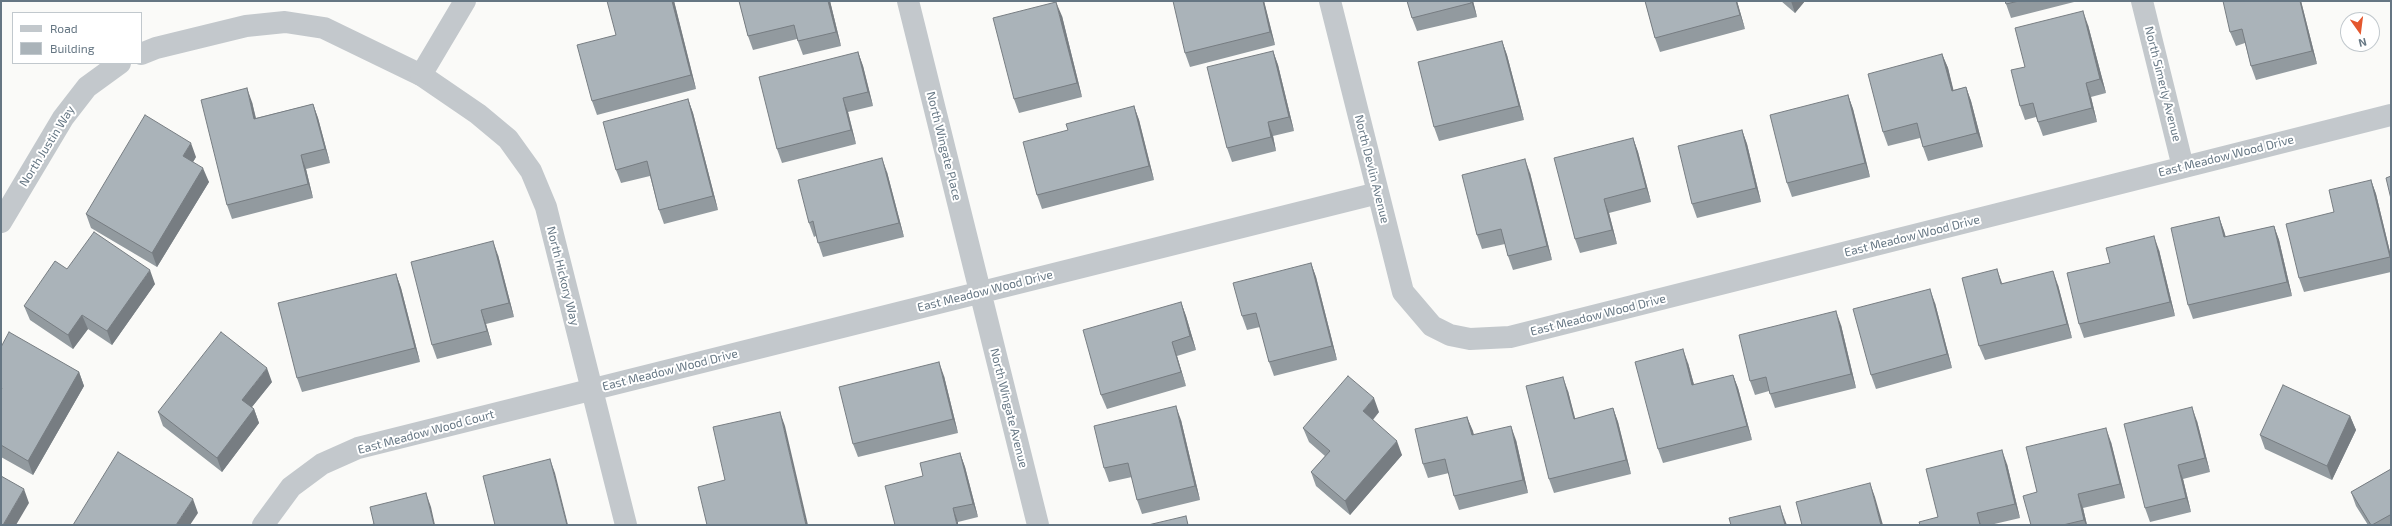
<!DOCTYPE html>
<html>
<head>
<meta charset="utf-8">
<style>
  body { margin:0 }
  #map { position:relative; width:2392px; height:526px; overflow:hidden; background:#fafaf8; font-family:"Exo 2",sans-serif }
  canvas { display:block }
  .frame { position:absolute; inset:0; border:2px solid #657683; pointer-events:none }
  .legend { position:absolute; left:12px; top:12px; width:130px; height:52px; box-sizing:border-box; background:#fff; border:1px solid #c1c8cd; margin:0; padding:5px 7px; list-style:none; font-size:12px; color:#657683 }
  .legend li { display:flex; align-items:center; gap:8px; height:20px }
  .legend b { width:20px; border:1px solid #c1c8cd }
  .north { position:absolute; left:2340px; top:12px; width:40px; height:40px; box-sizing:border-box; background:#fff; border:1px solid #c1c8cd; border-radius:50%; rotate:166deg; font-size:11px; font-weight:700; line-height:16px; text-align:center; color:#657683 }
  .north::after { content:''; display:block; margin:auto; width:14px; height:18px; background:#e4572e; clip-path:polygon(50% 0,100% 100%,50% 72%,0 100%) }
</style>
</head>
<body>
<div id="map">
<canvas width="2392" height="526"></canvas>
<div class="frame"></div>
<ul class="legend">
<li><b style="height:5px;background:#c3c8cc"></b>Road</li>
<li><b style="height:11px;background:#aab3b9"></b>Building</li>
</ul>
<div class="north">N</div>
</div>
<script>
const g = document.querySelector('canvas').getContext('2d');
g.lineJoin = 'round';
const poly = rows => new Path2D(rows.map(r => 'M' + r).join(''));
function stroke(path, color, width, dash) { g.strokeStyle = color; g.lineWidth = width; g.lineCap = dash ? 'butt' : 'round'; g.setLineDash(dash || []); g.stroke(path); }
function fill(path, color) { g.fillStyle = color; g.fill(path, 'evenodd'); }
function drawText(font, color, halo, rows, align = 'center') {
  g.font = font + ' "Exo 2",sans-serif'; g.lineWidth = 4; g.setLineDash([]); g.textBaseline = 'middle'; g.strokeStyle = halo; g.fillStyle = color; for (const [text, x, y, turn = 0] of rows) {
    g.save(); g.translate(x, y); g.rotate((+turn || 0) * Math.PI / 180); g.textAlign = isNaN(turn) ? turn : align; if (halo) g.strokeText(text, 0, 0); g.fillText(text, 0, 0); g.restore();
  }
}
stroke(poly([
  [908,1,1038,525],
  [1330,1,1403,292,1432,326,1450,335,1470,339,1510,337,2391,115],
  [2142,1,2183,167],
  [141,54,156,48,246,26,285,22,324,28,421,75,478,114,508,139,531,171,546,207,626,525],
  [1,222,63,118,87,87,120,63],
  [263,525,291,487,322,464,358,448,1378,193]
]), '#c3c8cc', 22);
stroke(poly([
  [421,75,465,1]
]), '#c3c8cc', 22);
fill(poly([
  [674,1,696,89,597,115,592,101,616,35],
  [739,1,830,1,841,46,803,55,797,39,753,50,748,36],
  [1264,1,1275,45,1190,67,1185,53],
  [1407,1,1473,1,1477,17,1417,31,1412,18],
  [1645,1,1737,1,1745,29,1660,52,1655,38],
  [1781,1,1805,1,1795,13],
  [2005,1,2078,1,2011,18],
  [2301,1,2317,64,2256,80,2251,66,2245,43,2236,46,2230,32],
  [1062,16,1082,97,1019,113,1014,99],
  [2088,25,2106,93,2091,97,2097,122,2043,136,2036,117,2025,120,2020,106,2025,67],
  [1502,41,1507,55,1524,120,1439,141,1434,127],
  [1273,51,1278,65,1294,131,1273,136,1276,151,1232,162,1227,148],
  [858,52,863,66,873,106,848,112,856,144,782,163,777,149],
  [1942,54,1948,68,1953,90,1966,87,1971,101,1983,147,1928,161,1923,147,1920,138,1888,146,1883,132],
  [1848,95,1853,109,1870,177,1792,197,1787,183],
  [688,99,693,113,718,210,664,224,659,210,650,176,621,183,616,170],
  [252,102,256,118,313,104,318,118,330,163,306,169,313,198,232,219,227,205],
  [1134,106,1139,120,1154,180,1042,209,1037,195,1068,130],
  [1742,130,1747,144,1761,202,1697,218,1692,204],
  [1633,138,1638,152,1651,202,1609,213,1617,244,1580,253,1575,239],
  [196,157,193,162,209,182,157,267,91,228,86,214],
  [887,172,904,237,823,257,816,236,814,237,809,223],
  [1530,173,1552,260,1513,270,1508,256,1505,244,1482,249,1477,235],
  [2371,180,2376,194,2391,256,2391,272,2304,292,2299,278,2334,212],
  [2219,217,2224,231,2226,237,2274,226,2279,240,2292,296,2193,319,2188,305],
  [2159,250,2175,316,2084,338,2079,324,2110,263],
  [498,255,514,317,486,324,492,345,437,359,432,345],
  [1311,263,1316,277,1337,360,1274,376,1269,362,1260,327,1247,330,1242,316],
  [67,269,155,284,112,345,88,329,73,349,30,320,24,306],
  [396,274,401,288,420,362,302,392,297,378],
  [2002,283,2058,285,2072,338,1985,360,1979,346],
  [1181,302,1186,316,1196,350,1177,356,1186,386,1107,409,1101,395],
  [1935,303,1952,368,1876,389,1871,375],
  [1841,325,1856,388,1775,408,1769,391,1755,395,1750,381],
  [1,347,79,372,84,386,33,475,1,457],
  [1688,363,1694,385,1733,375,1738,388,1752,440,1663,463,1658,449],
  [944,376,958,433,858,457,853,444],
  [272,382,252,407,254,409,259,423,222,472,163,426,158,412],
  [1568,391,1575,419,1613,408,1618,422,1631,474,1554,493,1549,479],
  [1379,412,1373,420,1402,455,1350,515,1316,486,1311,472,1325,456,1309,442,1303,428],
  [2350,416,2356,430,2332,480,2265,449,2260,435],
  [1467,417,1474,435,1516,440,1528,493,1459,510,1454,496,1449,473,1428,478,1423,464],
  [1181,420,1200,500,1142,514,1137,500,1132,477,1109,482,1104,468],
  [2197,421,2210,472,2183,479,2191,512,2150,522,2145,508],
  [2111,442,2125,498,2083,508,2087,525,2031,525,2037,492],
  [960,453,965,467,978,517,958,522,923,476],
  [2007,464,2020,518,1990,525,1920,525,1938,517],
  [2391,469,2391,525,2368,525,2356,506,2351,492]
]), '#929a9f');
fill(poly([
  [672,1,674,1,696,89,691,75],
  [828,1,830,1,841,46,836,32],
  [1263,1,1264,1,1275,45,1270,32],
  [1471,1,1473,1,1477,17],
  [1736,1,1737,1,1745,29,1740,15],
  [1791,1,1805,1,1795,13],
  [2300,1,2301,1,2317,64,2312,51],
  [1056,2,1062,16,1082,97,1077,83],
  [2083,11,2088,25,2106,93,2100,79],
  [1502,41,1507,55,1524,120,1519,106],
  [1273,51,1278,65,1294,131,1289,117],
  [858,52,863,66,873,106,868,92],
  [1942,54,1948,68,1957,104,1952,91],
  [2086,83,2091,97,2097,122,2092,108],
  [1966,87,1971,101,1983,147,1977,133],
  [247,88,252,102,259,133,254,119],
  [1848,95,1853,109,1870,177,1865,163],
  [843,98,848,112,856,144,851,130],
  [688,99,693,113,718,210,713,196],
  [313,104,318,118,330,163,325,149],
  [1134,106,1139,120,1154,180,1149,166],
  [1268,122,1273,136,1276,151,1271,137],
  [1742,130,1747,144,1761,202,1756,188],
  [1633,138,1638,152,1651,202,1646,188],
  [191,143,196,157,188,170,183,156],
  [301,155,306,169,313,198,308,184],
  [882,158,887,172,904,237,899,223],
  [1525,159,1530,173,1552,260,1547,246],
  [203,168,209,182,157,267,152,253],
  [2371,180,2376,194,2391,256,2391,261],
  [1604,199,1609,213,1617,244,1612,230],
  [2219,217,2224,231,2229,251,2224,237],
  [2274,226,2279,240,2292,296,2287,282],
  [2154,236,2159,250,2175,316,2170,302],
  [493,241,498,255,514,317,509,303],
  [1311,263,1316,277,1337,360,1332,346],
  [1997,269,2002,283,2001,284],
  [150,270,155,284,112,345,107,331],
  [2053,271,2058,285,2072,338,2067,324],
  [396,274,401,288,420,362,415,348],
  [1930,289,1935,303,1952,368,1947,354],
  [1181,302,1186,316,1196,350,1190,336],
  [481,310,486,324,492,345,487,331],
  [1836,311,1841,325,1856,388,1851,374],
  [82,315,88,329,73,349,68,335],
  [1172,342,1177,356,1186,386,1181,372],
  [1683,349,1688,363,1698,399,1692,385],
  [939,362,944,376,958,433,953,419],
  [267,368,272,382,247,413,242,400],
  [79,372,84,386,33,475,28,461],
  [1733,375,1738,388,1752,440,1747,426],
  [1563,377,1568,391,1579,433,1574,419],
  [1374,398,1379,412,1368,425,1363,411],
  [1176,406,1181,420,1200,500,1195,486],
  [2192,407,2197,421,2210,472,2205,458],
  [1613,408,1618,422,1631,474,1626,460],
  [254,409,259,423,222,472,217,458],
  [780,412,785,426,808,525,806,525],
  [2350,416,2356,430,2332,480,2327,466],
  [1467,417,1473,431,1477,449,1472,435],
  [1511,426,1516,440,1528,493,1523,480],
  [2106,428,2111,442,2125,498,2120,484],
  [1397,441,1402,455,1350,515,1345,501],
  [2002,450,2007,464,2020,518,2015,504],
  [960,453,965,467,978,517,973,504],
  [550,459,555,473,568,525,567,525],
  [2178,465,2183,479,2191,512,2186,498],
  [1870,483,1875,497,1883,525,1881,525],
  [24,489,29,503,16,525,3,525],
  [426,493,431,507,435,525,434,525],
  [2078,494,2083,508,2087,525,2086,525,2084,520],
  [193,499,198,513,190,525,176,525],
  [1780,506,1785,520,1787,525,1785,525],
  [953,508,958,522,958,525,957,525],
  [1977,513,1981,525,1980,525]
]), '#777d82');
const building = poly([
  [607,1,672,1,691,75,592,101,577,45,616,35,607,1],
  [739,1,828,1,836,32,798,41,794,25,748,36,739,1],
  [1173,1,1263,1,1270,32,1185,53,1173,1],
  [1407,1,1471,1,1471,3,1412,18,1407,1],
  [1645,1,1736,1,1740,15,1655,38,1645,1],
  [2005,1,2019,1,2006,4,2005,1],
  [2223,1,2300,1,2312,51,2251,66,2242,29,2230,32,2223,1],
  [1056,2,1077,83,1014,99,993,18,1056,2],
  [2083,11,2100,79,2086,83,2092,108,2038,122,2033,103,2020,106,2011,70,2025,67,2015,28,2083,11],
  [1502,41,1519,106,1434,127,1418,62,1502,41],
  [1273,51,1289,117,1268,122,1271,137,1227,148,1207,67,1273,51],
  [858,52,868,92,843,98,851,130,777,149,759,77,858,52],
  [1942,54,1952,91,1966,87,1977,133,1923,147,1917,123,1883,132,1868,74,1942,54],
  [247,88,254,119,313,104,325,149,301,155,308,184,227,205,201,100,247,88],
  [1848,95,1865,163,1787,183,1770,115,1848,95],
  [688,99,713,196,659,210,647,161,616,170,603,122,688,99],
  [1134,106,1149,166,1037,195,1023,142,1068,130,1066,124,1134,106],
  [145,115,191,143,183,156,203,168,152,253,86,214,145,115],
  [1742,130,1756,188,1692,204,1678,146,1742,130],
  [1633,138,1646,188,1604,199,1612,230,1575,239,1554,158,1633,138],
  [882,158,899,223,818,243,813,221,809,223,798,180,882,158],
  [1525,159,1547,246,1508,256,1501,229,1477,235,1462,175,1525,159],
  [2391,176,2391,199,2386,178,2391,176],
  [2371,180,2390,257,2299,278,2286,224,2334,212,2329,190,2371,180],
  [2219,217,2224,237,2274,226,2287,282,2188,305,2171,228,2219,217],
  [94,232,150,270,107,331,82,315,68,335,24,306,55,261,67,269,94,232],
  [2154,236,2170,302,2079,324,2067,273,2110,263,2106,248,2154,236],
  [493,241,509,303,481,310,487,331,432,345,411,262,493,241],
  [1311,263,1332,346,1269,362,1256,313,1242,316,1233,283,1311,263],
  [1997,269,2001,284,2053,271,2067,324,1979,346,1962,278,1997,269],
  [396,274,415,348,297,378,278,303,396,274],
  [1930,289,1947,354,1871,375,1853,309,1930,289],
  [1181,302,1190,336,1172,342,1181,372,1101,395,1083,330,1181,302],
  [1836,311,1851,374,1770,394,1766,377,1750,381,1739,335,1836,311],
  [9,332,79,372,28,461,1,445,1,390,2,388,1,388,1,347,9,332],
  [221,332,267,368,242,400,254,409,217,458,158,412,221,332],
  [1683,349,1692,385,1733,375,1747,426,1658,449,1635,362,1683,349],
  [939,362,953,419,853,444,839,387,939,362],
  [1348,376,1374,398,1363,411,1397,441,1345,501,1311,472,1330,451,1303,428,1348,376],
  [1563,377,1574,419,1613,408,1626,460,1549,479,1526,386,1563,377],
  [2283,385,2350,416,2327,466,2260,435,2283,385],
  [1176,406,1195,486,1137,500,1128,463,1104,468,1094,426,1176,406],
  [2192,407,2205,458,2178,465,2186,498,2145,508,2124,424,2192,407],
  [780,412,806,525,707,525,698,487,725,480,713,427,780,412],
  [1467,417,1472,435,1511,426,1523,480,1454,496,1445,459,1423,464,1415,429,1467,417],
  [2106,428,2120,484,2078,494,2084,520,2063,525,2031,525,2023,496,2037,492,2026,447,2106,428],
  [2002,450,2015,504,1977,513,1980,525,1920,525,1919,522,1938,517,1926,469,2002,450],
  [118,452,193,499,176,525,73,525,118,452],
  [960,453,973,504,953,508,957,525,895,525,885,486,923,476,920,463,960,453],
  [550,459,567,525,495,525,483,476,550,459],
  [2391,469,2391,517,2390,515,2372,525,2371,525,2351,492,2391,469],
  [1,476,24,489,3,525,1,525,1,476],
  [1870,483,1881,525,1802,525,1796,502,1870,483],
  [426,493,434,525,370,525,374,524,370,507,426,493],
  [1780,506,1785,525,1731,525,1729,518,1780,506],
  [1186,516,1188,525,1148,525,1186,516]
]);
fill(building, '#aab3b9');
stroke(building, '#777d82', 1);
drawText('12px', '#657683', '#fff', [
  ["North Simerly Avenue",2163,84,76],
  ["North Justin Way",47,146,-58],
  ["North Wingate Place",944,146,76],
  ["East Meadow Wood Drive",2226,156,-14],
  ["North Devlin Avenue",1372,169,76],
  ["East Meadow Wood Drive",1912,236,-14],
  ["North Hickory Way",563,276,76],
  ["East Meadow Wood Drive",985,291,-14],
  ["East Meadow Wood Drive",1598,315,-14],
  ["East Meadow Wood Drive",670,370,-14],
  ["North Wingate Avenue",1009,408,76],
  ["East Meadow Wood Court",426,432,-15]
]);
</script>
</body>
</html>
